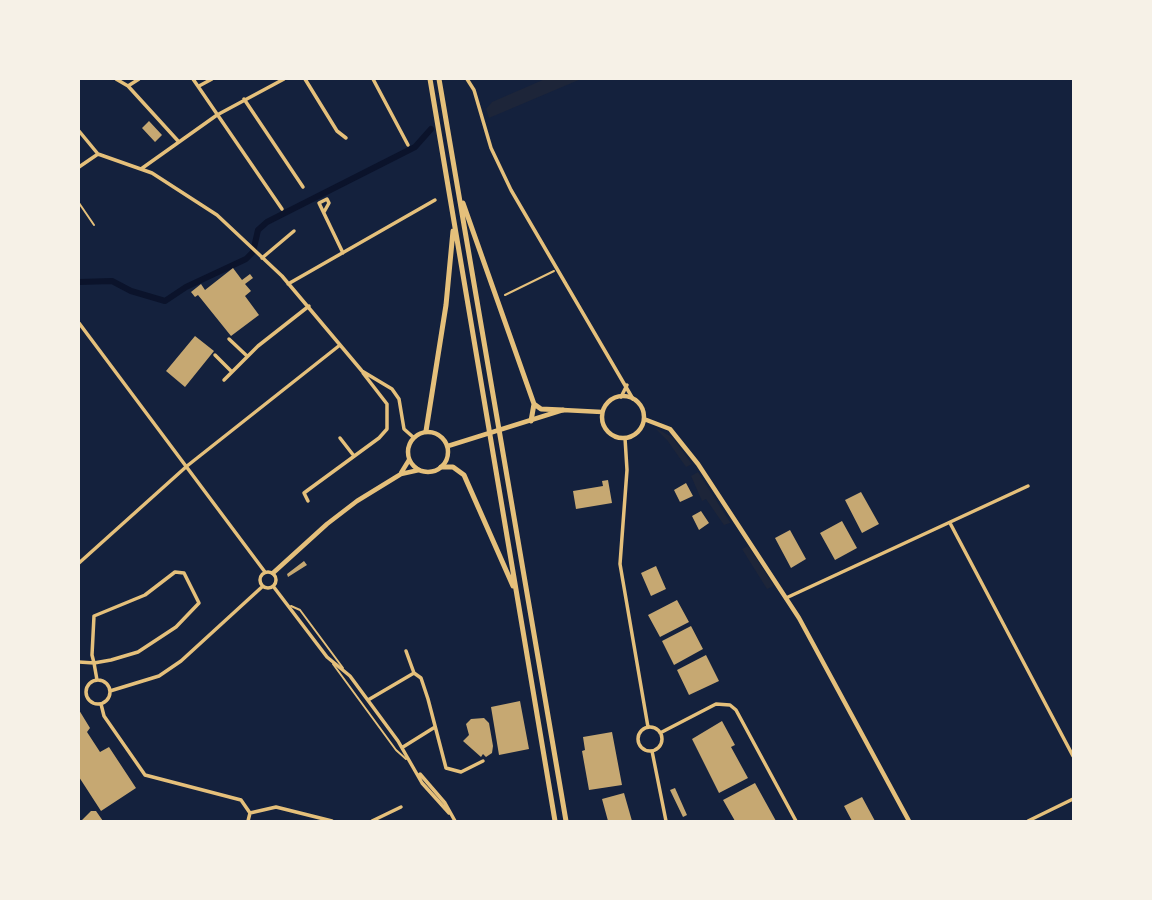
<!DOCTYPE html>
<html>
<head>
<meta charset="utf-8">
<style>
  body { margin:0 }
  #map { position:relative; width:1152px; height:900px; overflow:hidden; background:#14213d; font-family:Literata,serif }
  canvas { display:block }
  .frame { position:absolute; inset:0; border:80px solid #f6f1e7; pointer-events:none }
</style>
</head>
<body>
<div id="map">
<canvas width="1152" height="900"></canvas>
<div class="frame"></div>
</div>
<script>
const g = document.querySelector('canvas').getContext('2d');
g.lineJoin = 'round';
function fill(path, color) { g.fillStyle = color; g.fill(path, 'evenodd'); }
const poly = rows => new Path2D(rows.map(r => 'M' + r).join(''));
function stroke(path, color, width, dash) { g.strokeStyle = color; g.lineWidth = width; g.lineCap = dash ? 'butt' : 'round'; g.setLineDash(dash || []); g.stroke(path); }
fill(poly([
  [545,79,581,79,489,118,486,109,492,102],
  [654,427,672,437,692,464,686,467,667,440],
  [698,472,730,522,730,523,724,525,706,499,702,501,691,476],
  [748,546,774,586,767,589,742,549]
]), '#1d2539');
stroke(poly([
  [79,282,112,281,131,291,165,301,186,287,246,259,253,252,258,230,267,222,415,147,431,129]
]), '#0b132b', 6);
fill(poly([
  [149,121,162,135,155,142,142,128],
  [233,268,242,280,250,274,253,278,245,284,251,291,245,296,259,315,231,336,198,295,195,297,191,292,201,284,205,290],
  [195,336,214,351,185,387,166,371],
  [608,480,612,503,576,509,573,491,603,486,602,481],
  [686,483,693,496,680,502,674,490],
  [861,492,879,524,862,533,845,500],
  [701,511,709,523,699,530,692,516],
  [842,521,857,548,835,560,820,533],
  [790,530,806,559,791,568,775,538],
  [304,561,307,565,288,577,287,574],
  [656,566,666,589,651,596,641,573],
  [677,600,689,622,660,637,648,615],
  [691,626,703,649,674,665,662,641],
  [706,655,719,681,689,695,677,670],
  [520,701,529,749,499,755,491,707],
  [79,710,90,728,87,732,100,752,109,747,136,788,101,811,79,777],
  [484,718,489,723,493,746,492,753,486,757,483,754,481,757,463,741,469,735,466,724,471,719],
  [722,721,735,745,731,747,748,778,719,793,692,739],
  [612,732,622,785,589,790,582,751,585,750,583,737],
  [755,783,776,821,735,821,723,800],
  [675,788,687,815,683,817,670,790],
  [624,793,632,821,608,821,602,799],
  [862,797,875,821,852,821,844,806],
  [91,811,96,811,103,821,81,821]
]), '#c6a872');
stroke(poly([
  [79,203,94,225],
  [505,295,554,271]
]), '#e5c07b', 2);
stroke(poly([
  [291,606,300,610,343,668],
  [333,664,396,750,406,759]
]), '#e5c07b', 2);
stroke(poly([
  [116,79,128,86,179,142],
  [193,79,282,209],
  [305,79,337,131,346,138],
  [373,79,408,145],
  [467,79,474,90,491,148,511,190,633,399],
  [128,86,139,79],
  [199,86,212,79],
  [244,99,303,187],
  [79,131,98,154],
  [98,154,152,173,217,215,282,276,362,371,392,389,399,399,404,429,413,437],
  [79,167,98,154],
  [141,169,217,115,284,79],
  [324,212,329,203,327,199,319,203,343,253],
  [262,258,294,231],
  [288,284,435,200],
  [79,323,265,572],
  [229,339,247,356],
  [215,355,232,372],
  [224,380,258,346,309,306],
  [621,397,627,385],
  [340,438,354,456],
  [625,438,627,470,620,564,648,727],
  [308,501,304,493,308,490,379,438,387,429,387,404,363,373],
  [950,523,1073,756],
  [79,563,187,466,340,345],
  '260 580a8 8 0 1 1 16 0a8 8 0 1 1-16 0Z',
  [273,586,327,657,350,676,398,741,422,783,449,813],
  [786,598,1028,486],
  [406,651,414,673],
  [79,662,94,663,111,660,138,652,176,627,199,603,184,573,175,572,145,595,94,616,92,655,94,663,97,680],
  [414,673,421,678,428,699,446,768,461,772,483,761],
  '86 692a12 12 0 1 1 24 0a12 12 0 1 1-24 0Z',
  [110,691,159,676,181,661,263,586],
  [368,700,414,673],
  [101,704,104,716,145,775,241,800,250,813,248,821],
  '638 739a12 12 0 1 1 24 0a12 12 0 1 1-24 0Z',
  [660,733,716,704,730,705,736,710,796,821],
  [403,747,435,727],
  [652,751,666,821],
  [420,774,445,803,455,821],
  [250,813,276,807,332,821],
  [372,821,401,807],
  [1028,821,1073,799]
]), '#e5c07b', 3.5);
stroke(poly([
  [401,473,409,460],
  [273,573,327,524,357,501,401,474,419,470]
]), '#e5c07b', 4.5);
stroke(poly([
  '602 417a21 21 0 1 1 42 0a21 21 0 1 1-42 0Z',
  [644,419,670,429,698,464,799,618,909,821],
  '408 452a20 20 0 1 1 40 0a20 20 0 1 1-40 0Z',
  [448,446,563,410,602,412]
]), '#e5c07b', 4.5);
stroke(poly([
  [430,79,555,821],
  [439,79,566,821],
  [463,203,534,404,531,421],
  [534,404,541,409,563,410],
  [426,431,446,305,453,231],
  [441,467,453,467,464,475,513,586]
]), '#e5c07b', 5);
</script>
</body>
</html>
